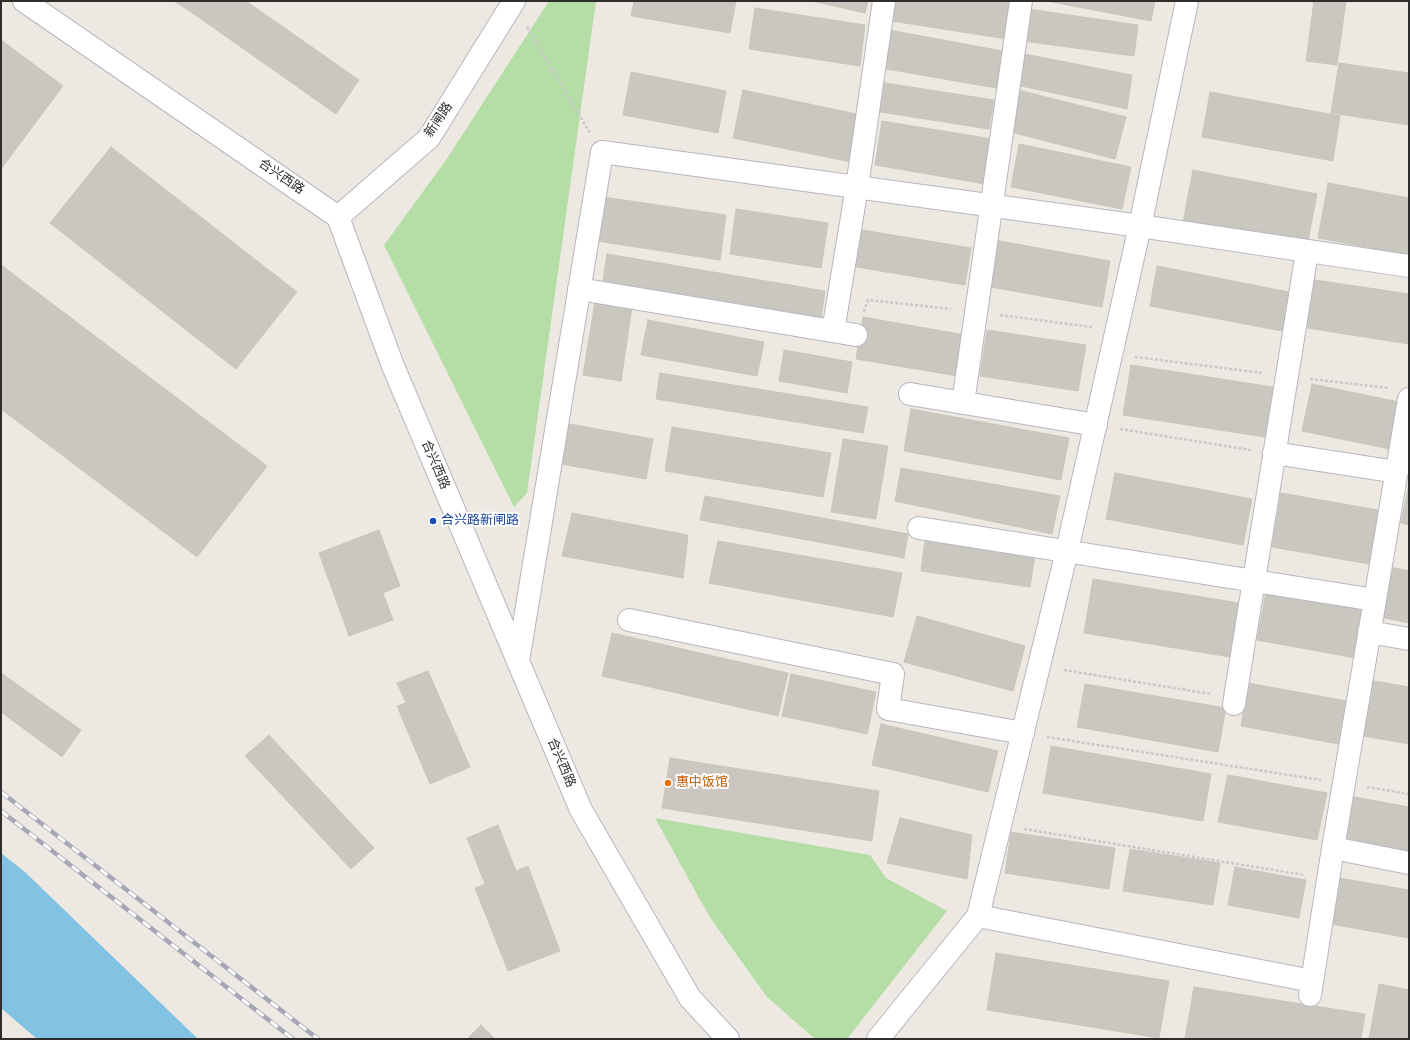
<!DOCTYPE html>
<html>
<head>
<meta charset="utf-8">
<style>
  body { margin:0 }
  #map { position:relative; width:1410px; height:1040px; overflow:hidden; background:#ede9e2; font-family:"Roboto Condensed",sans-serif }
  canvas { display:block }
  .frame { position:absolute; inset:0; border:2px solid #2e2e2e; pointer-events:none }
</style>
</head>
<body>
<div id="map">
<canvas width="1410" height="1040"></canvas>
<div class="frame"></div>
</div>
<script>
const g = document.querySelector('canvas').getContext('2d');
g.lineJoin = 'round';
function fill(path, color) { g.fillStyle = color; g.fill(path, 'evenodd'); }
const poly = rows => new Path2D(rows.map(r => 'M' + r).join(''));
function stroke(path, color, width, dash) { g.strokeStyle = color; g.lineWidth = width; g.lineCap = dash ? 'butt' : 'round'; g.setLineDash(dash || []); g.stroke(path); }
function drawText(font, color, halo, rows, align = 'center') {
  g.font = font + ' "Roboto Condensed","Noto Sans SC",sans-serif'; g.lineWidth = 4; g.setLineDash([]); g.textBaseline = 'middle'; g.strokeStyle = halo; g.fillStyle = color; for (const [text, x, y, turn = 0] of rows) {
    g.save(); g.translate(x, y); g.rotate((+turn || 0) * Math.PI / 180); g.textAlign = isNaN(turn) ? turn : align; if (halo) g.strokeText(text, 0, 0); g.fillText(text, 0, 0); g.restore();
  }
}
fill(poly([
  [549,1,596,1,527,493,514,507,384,245,446,160],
  [655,818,870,855,886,878,947,911,847,1039,815,1039,767,997,709,916]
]), '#b4dea5');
fill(poly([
  [1,853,25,872,198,1039,37,1039,1,1008]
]), '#82c2e3');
const building = poly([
  [174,1,203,1,194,14,174,1],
  [203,1,246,1,359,80,336,114,194,14,203,1],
  [634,1,736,1,730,33,631,16,634,1],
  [812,1,868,1,865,13,812,1],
  [895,1,1003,1,1012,3,1007,39,892,21,895,1],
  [1047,1,1155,1,1151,21,1047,1],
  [1314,1,1346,1,1337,65,1306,61,1314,1],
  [755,8,865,25,860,66,749,49,755,8],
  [1028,9,1138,25,1134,56,1023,41,1028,9],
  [884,29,1002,51,996,88,875,67,884,29],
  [1,40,63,86,1,169,1,40],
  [1019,53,1132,75,1127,109,1012,84,1019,53],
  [1339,63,1409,73,1409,125,1331,113,1339,63],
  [631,72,726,91,718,133,623,115,631,72],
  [879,82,994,100,989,129,874,111,879,82],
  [743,90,861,115,851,162,733,138,743,90],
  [1018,90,1126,117,1115,159,1007,131,1018,90],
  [1210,92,1340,116,1333,161,1202,137,1210,92],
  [882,121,992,139,985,184,875,165,882,121],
  [1019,144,1131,167,1122,209,1011,187,1019,144],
  [111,147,297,292,236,369,50,223,111,147],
  [1193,170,1317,194,1307,246,1183,222,1193,170],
  [1328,183,1409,198,1409,255,1318,238,1328,183],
  [603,197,726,215,720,260,597,241,603,197],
  [736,209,828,223,821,268,730,254,736,209],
  [856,229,971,248,965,285,850,266,856,229],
  [994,240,1110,261,1102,307,985,286,994,240],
  [607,254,825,291,821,319,603,281,607,254],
  [1,265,267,466,197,557,1,409,1,265],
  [1157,266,1289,292,1282,331,1150,306,1157,266],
  [1315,280,1409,294,1409,344,1307,328,1315,280],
  [595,302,632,307,621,381,583,375,595,302],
  [863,317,971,336,964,377,856,359,863,317],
  [648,320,764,342,757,376,641,355,648,320],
  [987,330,1086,345,1078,391,980,376,987,330],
  [784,350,852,362,847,393,779,381,784,350],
  [1131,365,1279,388,1271,438,1123,415,1131,365],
  [660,373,868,407,863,433,656,399,660,373],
  [1312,384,1399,402,1390,449,1302,431,1312,384],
  [911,409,1069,438,1061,480,904,451,911,409],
  [569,424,653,439,646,479,561,464,569,424],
  [672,427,831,453,823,497,665,471,672,427],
  [843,439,888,446,876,519,831,512,843,439],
  [901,468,1060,496,1052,534,895,501,901,468],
  [1115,473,1252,499,1243,545,1106,519,1115,473],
  [1409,484,1409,525,1401,523,1409,484],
  [1281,493,1378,510,1369,564,1272,547,1281,493],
  [705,496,908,534,904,558,700,520,705,496],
  [572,513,688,535,683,578,562,556,572,513],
  [379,530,400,586,383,593,393,620,349,636,319,553,379,530],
  [925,540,1035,556,1030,587,921,571,925,540],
  [718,541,902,573,893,617,709,583,718,541],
  [1390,567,1409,571,1409,623,1380,617,1390,567],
  [1093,579,1239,603,1230,657,1084,633,1093,579],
  [1266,592,1370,611,1361,659,1257,640,1266,592],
  [917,616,1025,646,1013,691,904,662,917,616],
  [612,633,788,673,778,716,602,676,612,633],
  [428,671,470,767,430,784,397,706,406,703,397,683,428,671],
  [1,673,81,730,62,757,1,712,1,673],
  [791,674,876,692,867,734,782,716,791,674],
  [1368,680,1409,687,1409,744,1358,735,1368,680],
  [1248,683,1352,702,1344,745,1241,726,1248,683],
  [1085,684,1226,708,1218,752,1077,727,1085,684],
  [881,724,998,751,988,792,872,765,881,724],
  [269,735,374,848,351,869,245,756,269,735],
  [1051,746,1211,774,1203,821,1043,793,1051,746],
  [670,758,879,791,872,841,662,808,670,758],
  [1228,775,1327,793,1317,840,1218,822,1228,775],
  [1349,796,1409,807,1409,855,1339,841,1349,796],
  [900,818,972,835,967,879,887,863,900,818],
  [498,825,516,871,528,866,560,951,508,971,475,888,485,884,467,838,498,825],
  [1011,832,1115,848,1109,889,1005,873,1011,832],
  [1130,849,1220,863,1213,905,1123,891,1130,849],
  [1235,867,1306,880,1299,918,1228,905,1235,867],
  [1339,878,1409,890,1409,938,1331,924,1339,878],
  [996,953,1169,981,1159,1038,987,1010,996,953],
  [1379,984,1409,990,1409,1039,1369,1039,1379,984],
  [1194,987,1365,1014,1361,1039,1185,1039,1194,987],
  [481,1025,495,1039,467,1039,481,1025]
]);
fill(building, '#cac7c0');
stroke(building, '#c9c5bc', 1);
const minor = poly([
  [579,289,856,335],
  [833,331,857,187,884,1],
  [910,394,1096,425],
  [963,403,1021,1],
  [1274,453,1397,472],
  [919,528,1375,600],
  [629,620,893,674,888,709,1023,733],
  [1369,632,1409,639],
  [518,661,602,152,1140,226,1409,266],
  [1234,704,1307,252],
  [1333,848,1409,863],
  [978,916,1312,981],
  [1310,995,1333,848,1409,399],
  [878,1039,978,916,1067,551,1140,226,1187,1]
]);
const tertiary = poly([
  [24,1,338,217,393,366,581,810,690,998,728,1039],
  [338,217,429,138,514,1]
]);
stroke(minor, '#b6b7c0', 24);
stroke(tertiary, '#b6b7c0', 24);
stroke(poly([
  [527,27,590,133],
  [864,312,868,300,951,309],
  [1000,315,1092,327],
  [1135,357,1263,373],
  [1310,379,1389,388],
  [1120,429,1251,450],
  [1064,670,1211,694],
  [1047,737,1321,780],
  [1367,787,1409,794],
  [1024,829,1304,875]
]), '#c9c9c9', 2.5, [3, 2]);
stroke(minor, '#fff', 22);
stroke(tertiary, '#fff', 22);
const rail = poly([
  [1,792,318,1039],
  [1,811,293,1039]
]);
stroke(rail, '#a5a6b6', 4.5);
stroke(rail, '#fff', 3, [9]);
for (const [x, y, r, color] of [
  [433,521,4,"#1a4fb4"],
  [668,783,4,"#e8710a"]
]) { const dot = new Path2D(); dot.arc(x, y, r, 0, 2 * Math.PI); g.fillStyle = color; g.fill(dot); stroke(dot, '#fff', 1.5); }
drawText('13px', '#2e2e2e', '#fff', [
  ["新闸路",439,120,-56],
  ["合兴西路",281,177,34],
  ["合兴西路",435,465,67],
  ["合兴西路",561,763,67]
]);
drawText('13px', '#164399', '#fff', [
  ["合兴路新闸路",441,521]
], 'left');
drawText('13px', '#c56008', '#fff', [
  ["惠中饭馆",676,783]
], 'left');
</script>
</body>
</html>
